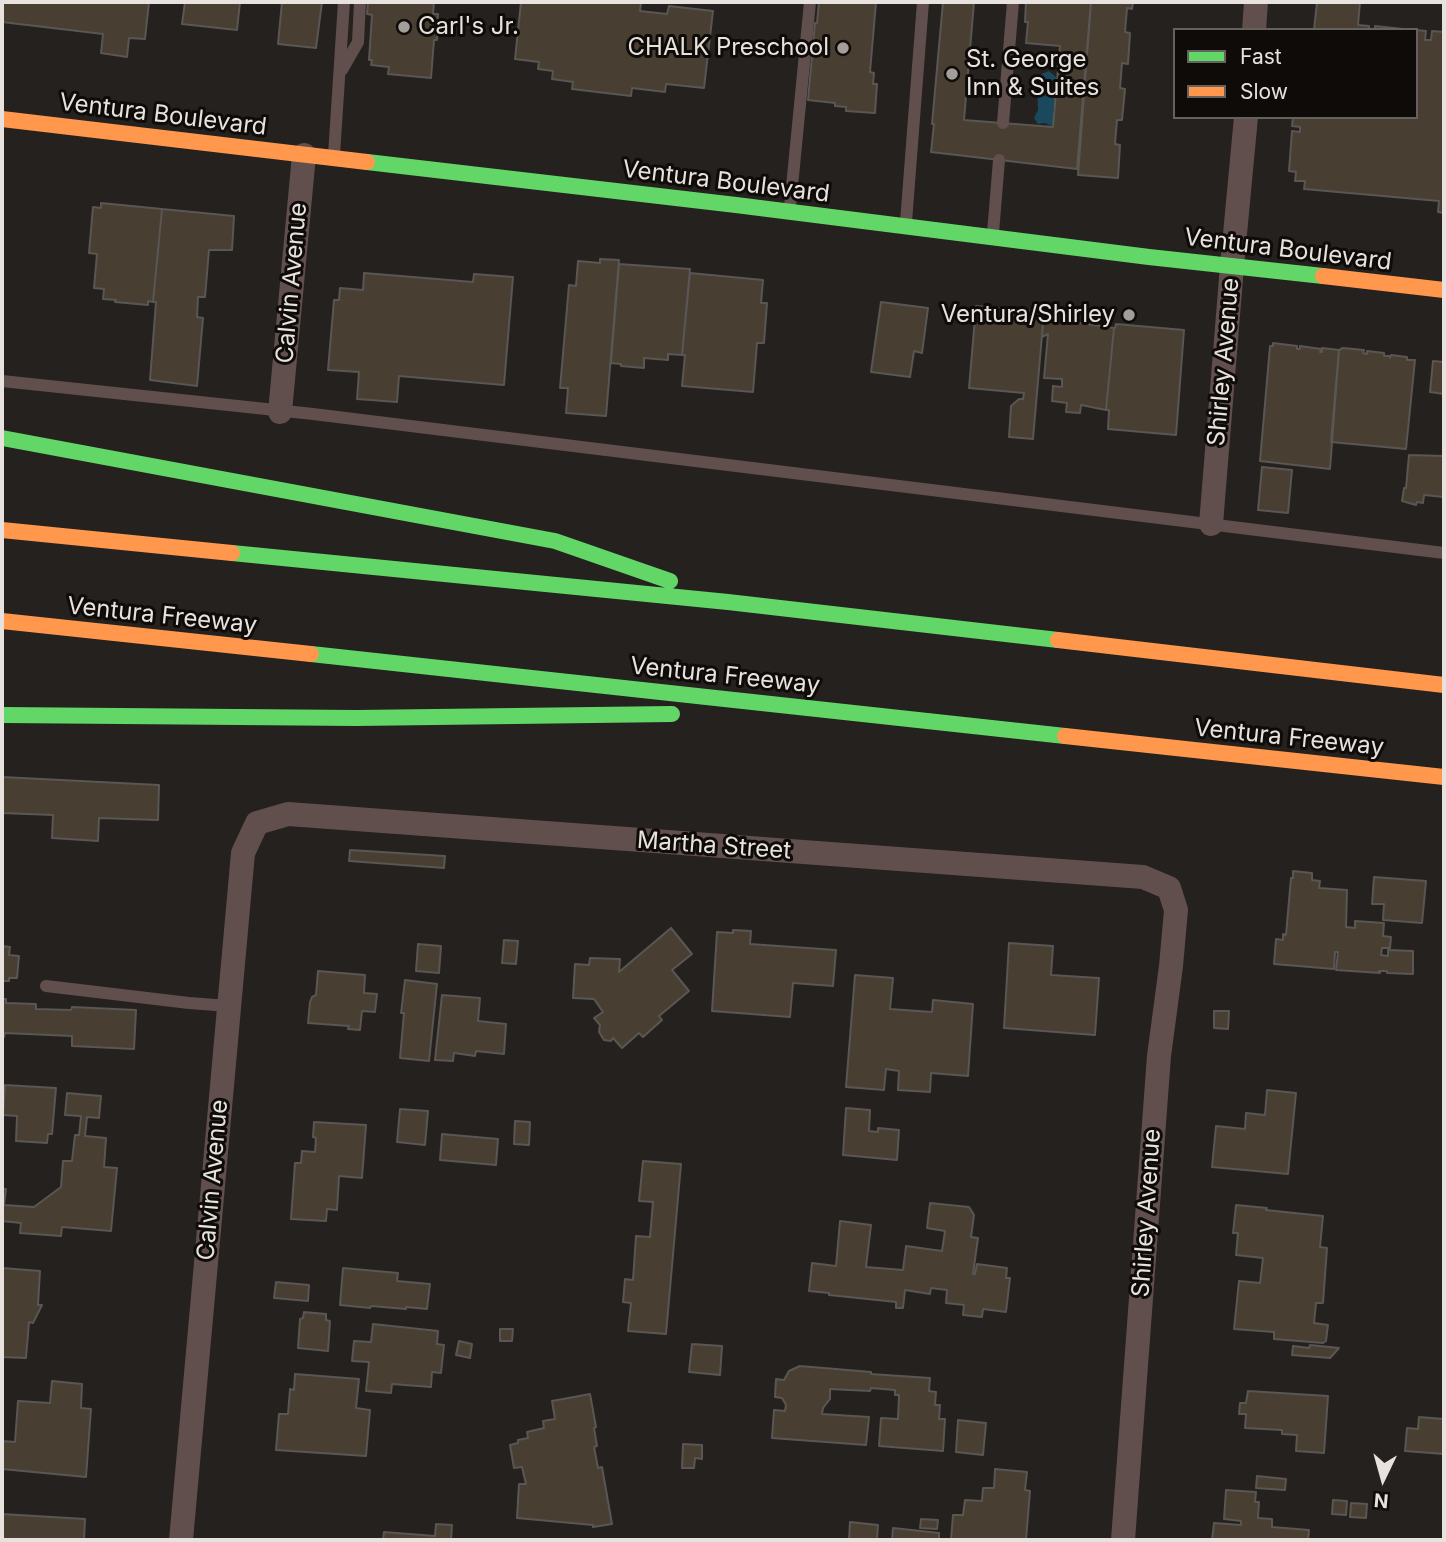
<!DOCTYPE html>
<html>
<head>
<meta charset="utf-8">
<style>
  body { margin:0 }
  #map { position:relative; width:1446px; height:1542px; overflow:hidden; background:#24211e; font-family:Inter,sans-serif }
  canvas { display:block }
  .frame { position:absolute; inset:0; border:4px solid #e7e2dd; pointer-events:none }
  .legend { position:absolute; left:1173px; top:28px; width:245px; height:91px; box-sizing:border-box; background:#0e0b08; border:2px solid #65615d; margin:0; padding:9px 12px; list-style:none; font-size:21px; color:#e7e2dd }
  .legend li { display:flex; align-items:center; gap:14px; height:35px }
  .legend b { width:35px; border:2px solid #65615d }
  .north { position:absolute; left:1348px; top:1444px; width:70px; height:70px; -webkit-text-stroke:5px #0e0b08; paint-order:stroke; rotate:185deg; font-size:19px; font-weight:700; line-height:28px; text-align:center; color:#e7e2dd }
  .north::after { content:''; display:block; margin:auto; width:24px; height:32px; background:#e7e2dd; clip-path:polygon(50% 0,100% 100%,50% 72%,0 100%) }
</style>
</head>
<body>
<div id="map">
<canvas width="1446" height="1542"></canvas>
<div class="frame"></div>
<ul class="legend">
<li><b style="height:9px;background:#63d668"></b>Fast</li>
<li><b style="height:9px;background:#ff974d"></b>Slow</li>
</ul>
<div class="north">N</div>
</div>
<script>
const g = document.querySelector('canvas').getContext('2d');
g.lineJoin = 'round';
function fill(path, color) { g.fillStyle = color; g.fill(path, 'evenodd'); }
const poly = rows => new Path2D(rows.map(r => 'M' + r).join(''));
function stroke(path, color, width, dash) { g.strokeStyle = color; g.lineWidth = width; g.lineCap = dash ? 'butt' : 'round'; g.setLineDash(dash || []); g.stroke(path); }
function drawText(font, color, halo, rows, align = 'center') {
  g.font = font + ' Inter,sans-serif'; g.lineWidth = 6; g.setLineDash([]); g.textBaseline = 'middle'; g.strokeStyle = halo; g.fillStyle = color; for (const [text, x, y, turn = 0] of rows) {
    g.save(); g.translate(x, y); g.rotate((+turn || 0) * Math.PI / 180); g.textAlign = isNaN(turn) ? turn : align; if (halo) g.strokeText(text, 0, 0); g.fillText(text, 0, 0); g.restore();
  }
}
fill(poly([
  [1049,71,1055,76,1060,84,1059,96,1053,110,1056,119,1051,126,1045,123,1038,124,1034,118,1038,110,1037,82,1041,74]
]), '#1a485d');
const building = poly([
  [2,2,149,2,145,39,129,38,127,57,101,53,103,34,2,22,2,2],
  [185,2,240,2,237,30,182,24,185,2],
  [282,2,322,2,316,48,278,44,282,2],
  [368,2,434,2,433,14,438,14,437,40,434,40,431,78,388,74,389,67,371,65,372,60,369,60,372,15,367,14,368,2],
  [521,2,641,2,640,11,667,14,669,6,713,11,704,88,666,84,665,92,632,88,631,96,572,89,573,82,552,79,553,71,538,69,539,62,515,59,521,2],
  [819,2,876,2,870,72,874,73,873,84,877,84,875,113,846,111,846,107,835,106,835,103,808,100,815,23,817,23,819,2],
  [943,2,974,2,964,120,1053,127,1060,46,1026,43,1028,22,1025,22,1026,2,1066,3,1066,2,1091,2,1077,169,931,152,934,124,932,124,943,2],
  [1091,2,1133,2,1132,9,1127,8,1125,32,1130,33,1128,64,1122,63,1120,88,1125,89,1122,120,1117,120,1115,144,1120,145,1118,178,1078,175,1091,2],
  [1317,2,1360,2,1358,25,1369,26,1369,30,1314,30,1317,2],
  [1375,26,1412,30,1375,30,1375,26],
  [1416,30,1426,31,1425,40,1431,40,1432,31,1444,32,1444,213,1438,212,1439,201,1304,189,1305,181,1295,181,1296,172,1289,171,1292,131,1300,132,1300,127,1292,126,1293,117,1416,117,1416,30],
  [101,203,162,209,153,302,148,301,148,305,115,302,116,300,103,299,104,289,94,288,97,254,89,253,93,207,101,208,101,203],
  [162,209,234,216,232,250,209,250,205,297,198,297,197,317,203,318,197,386,150,380,156,302,153,302,162,209],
  [600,259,619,260,606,416,566,413,568,388,560,388,569,285,576,286,578,261,600,263,600,259],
  [619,264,690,269,682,355,668,354,668,360,644,358,644,368,621,366,621,364,611,363,619,264],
  [364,273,473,282,474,274,513,277,504,385,399,376,397,402,357,399,359,372,328,370,334,300,339,300,340,288,363,290,364,273],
  [690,273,763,280,761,303,767,303,764,343,757,343,753,392,682,386,685,355,682,355,690,273],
  [881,302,928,308,922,353,914,351,910,377,871,372,881,302],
  [976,306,1044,312,1033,439,1009,437,1011,406,1019,399,1023,399,1024,393,969,388,976,306],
  [1053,313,1075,315,1074,322,1114,328,1106,410,1081,405,1080,413,1066,412,1067,403,1052,401,1053,386,1062,387,1062,379,1044,378,1048,334,1042,337,1043,324,1052,320,1053,313],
  [1116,324,1184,330,1176,435,1108,429,1109,410,1106,410,1114,328,1115,328,1116,324],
  [1273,343,1297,346,1297,349,1300,349,1300,346,1321,349,1320,352,1322,352,1322,348,1339,350,1330,469,1260,461,1270,346,1273,346,1273,343],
  [1343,348,1364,350,1363,353,1367,354,1367,351,1384,353,1384,356,1390,356,1390,358,1391,355,1407,357,1407,360,1415,360,1406,449,1331,442,1339,350,1343,348],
  [1433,361,1444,362,1444,394,1430,392,1433,361],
  [1409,455,1444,456,1444,497,1424,495,1423,503,1417,502,1416,505,1402,501,1404,488,1406,488,1409,455],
  [1262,467,1292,470,1288,513,1258,510,1262,467],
  [2,777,159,785,158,820,99,818,98,841,52,838,53,815,2,813,2,777],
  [350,850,445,856,444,868,349,861,350,850],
  [1293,871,1312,873,1312,880,1320,881,1319,888,1347,890,1346,927,1355,928,1355,921,1384,923,1383,936,1391,937,1390,948,1382,948,1381,955,1388,956,1388,950,1413,951,1413,974,1387,973,1387,971,1379,971,1380,973,1336,970,1338,952,1335,952,1334,969,1274,964,1276,939,1283,940,1283,934,1286,935,1291,878,1293,878,1293,871],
  [1374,877,1426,881,1422,923,1383,920,1384,904,1372,904,1374,877],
  [671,928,692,954,672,970,689,991,659,1016,662,1020,643,1037,639,1033,622,1048,613,1038,611,1041,604,1040,599,1032,600,1025,594,1018,603,1012,594,999,573,998,575,964,589,965,590,958,620,959,619,972,671,928],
  [733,930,751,931,750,944,836,950,833,986,793,983,790,1017,712,1011,717,932,733,933,733,930],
  [504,940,518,941,516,964,502,963,504,940],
  [1009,943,1053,946,1051,975,1099,978,1095,1035,1004,1028,1009,943],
  [418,944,441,946,439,973,416,971,418,944],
  [2,946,10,947,9,955,19,956,17,978,9,978,9,981,2,981,2,946],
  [318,971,365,975,364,993,377,994,375,1012,362,1011,360,1030,348,1029,349,1026,308,1023,310,1002,312,997,316,995,318,971],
  [855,975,893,978,890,1009,932,1012,933,1000,973,1004,968,1076,931,1073,930,1092,898,1090,899,1071,886,1069,884,1090,846,1087,855,975],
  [405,980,437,984,429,1061,400,1058,404,1013,401,1013,405,980],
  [442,995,480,998,478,1021,506,1024,504,1054,476,1051,475,1056,454,1053,453,1061,435,1060,442,995],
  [2,999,6,999,6,1003,36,1004,36,1009,71,1010,72,1007,136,1010,134,1049,72,1046,72,1036,5,1033,4,1037,2,1037,2,999],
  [1214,1011,1229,1011,1228,1029,1214,1028,1214,1011],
  [5,1085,56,1088,52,1134,48,1134,47,1143,16,1141,17,1116,3,1115,5,1085],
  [1267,1090,1296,1093,1288,1174,1212,1167,1216,1126,1245,1129,1246,1113,1265,1115,1267,1090],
  [67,1093,101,1096,99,1118,87,1117,85,1136,106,1138,104,1167,117,1168,111,1231,62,1227,61,1236,20,1233,21,1223,2,1221,2,1189,6,1189,4,1205,34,1207,61,1187,63,1161,72,1161,75,1135,79,1135,81,1116,65,1115,67,1093],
  [846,1108,870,1110,869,1131,878,1132,878,1128,899,1130,897,1160,843,1155,846,1108],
  [400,1109,428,1111,425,1145,397,1142,400,1109],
  [515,1121,530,1122,529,1145,514,1144,515,1121],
  [314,1122,366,1125,362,1178,339,1176,337,1210,327,1209,326,1221,291,1219,295,1163,301,1163,302,1151,315,1152,316,1138,313,1137,314,1122],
  [442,1134,498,1139,496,1165,440,1160,442,1134],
  [643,1161,681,1164,666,1334,628,1331,631,1303,623,1302,625,1279,633,1280,636,1236,650,1237,653,1202,639,1201,643,1161],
  [930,1203,969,1207,974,1215,971,1237,978,1238,973,1274,975,1274,977,1264,1007,1268,1006,1278,1010,1278,1006,1312,983,1309,982,1317,963,1315,964,1305,946,1303,947,1290,931,1288,930,1294,905,1290,903,1308,896,1308,896,1302,829,1295,829,1293,809,1291,812,1263,836,1266,840,1221,871,1225,866,1267,903,1270,906,1246,942,1251,945,1231,927,1228,930,1203],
  [1236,1205,1267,1208,1266,1210,1323,1216,1320,1247,1327,1248,1323,1303,1316,1303,1314,1323,1328,1325,1326,1341,1323,1343,1274,1339,1274,1332,1234,1329,1239,1281,1260,1283,1263,1258,1236,1255,1238,1233,1233,1233,1236,1205],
  [2,1268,40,1271,38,1305,42,1305,33,1323,29,1322,26,1358,2,1357,2,1268],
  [343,1268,398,1273,397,1281,430,1284,427,1309,406,1307,406,1309,371,1306,370,1308,340,1305,343,1268],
  [276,1282,309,1285,308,1301,274,1298,276,1282],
  [304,1312,326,1314,326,1320,330,1321,328,1351,298,1348,300,1319,303,1318,304,1312],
  [373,1324,438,1331,437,1344,444,1345,441,1373,432,1372,431,1387,392,1384,391,1393,366,1391,369,1362,352,1361,354,1341,371,1342,373,1324],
  [500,1329,513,1329,512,1341,500,1341,500,1329],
  [459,1341,472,1344,470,1358,456,1355,459,1341],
  [692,1344,722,1346,720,1375,689,1372,692,1344],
  [1310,1345,1339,1348,1330,1358,1292,1355,1293,1346,1309,1348,1310,1345],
  [800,1366,871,1372,871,1374,930,1378,929,1391,936,1392,935,1405,940,1405,939,1419,945,1419,943,1451,879,1446,881,1418,898,1419,899,1395,895,1395,895,1390,871,1388,870,1391,830,1389,830,1399,823,1408,822,1414,869,1417,866,1445,772,1438,774,1410,785,1411,786,1405,782,1398,775,1397,776,1379,784,1380,789,1371,800,1366],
  [295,1374,359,1379,356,1408,370,1410,366,1456,276,1450,279,1414,288,1414,290,1389,294,1390,295,1374],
  [52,1381,82,1384,81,1408,91,1409,86,1477,2,1469,2,1441,15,1442,18,1401,50,1403,52,1381],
  [1248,1391,1328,1396,1324,1453,1296,1451,1297,1435,1282,1434,1282,1430,1245,1428,1246,1414,1239,1414,1240,1403,1246,1403,1248,1391],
  [590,1394,596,1427,594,1428,597,1446,594,1447,598,1468,602,1467,612,1524,593,1527,593,1525,517,1518,519,1484,526,1484,522,1467,514,1468,510,1445,518,1443,518,1440,528,1438,527,1432,544,1428,543,1421,555,1419,552,1401,590,1394],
  [1419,1417,1444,1419,1444,1454,1405,1451,1407,1428,1418,1429,1419,1417],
  [958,1420,986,1423,983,1455,956,1452,958,1420],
  [683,1444,702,1445,702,1459,695,1458,694,1468,682,1468,683,1444],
  [995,1469,1027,1472,1025,1490,1030,1491,1026,1540,951,1540,953,1515,963,1515,965,1500,982,1501,983,1488,994,1488,995,1469],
  [1257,1476,1286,1479,1285,1490,1256,1488,1257,1476],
  [1226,1490,1256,1492,1255,1502,1259,1502,1258,1518,1272,1519,1272,1527,1309,1530,1308,1540,1212,1540,1214,1523,1241,1525,1241,1521,1224,1519,1226,1490],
  [1333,1500,1347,1501,1346,1515,1332,1514,1333,1500],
  [1351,1503,1367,1504,1366,1518,1350,1517,1351,1503],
  [2,1514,85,1519,84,1540,2,1540,2,1514],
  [921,1519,938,1520,937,1529,920,1528,921,1519],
  [850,1522,878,1525,877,1540,849,1540,850,1522],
  [436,1524,452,1525,451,1540,383,1540,384,1532,435,1536,436,1524],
  [893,1528,939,1533,939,1540,892,1540,893,1528]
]);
fill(building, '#483f32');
stroke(building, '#595653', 2);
stroke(poly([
  [342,70,358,42,360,2],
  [1003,123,1013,2],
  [334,155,344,2],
  [790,207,810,2],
  [906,222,923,2],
  [993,233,999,160],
  [2,381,313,414,1444,553],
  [46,986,189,1003,229,1006]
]), '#604f4d', 12);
stroke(poly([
  [1254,30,1256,2],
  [280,412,304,155],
  [1211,524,1232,266,1246,117],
  [181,1540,243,853,257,823,288,814,1143,877,1169,888,1176,910,1171,966,1159,1056,1123,1540]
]), '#604f4d', 24);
stroke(poly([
  [367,162,736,205,1149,257,1323,276],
  [2,438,555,541,670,581],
  [232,553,728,602,1058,640],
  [311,654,1065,736],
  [2,715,356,718,672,714]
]), '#63d668', 16);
stroke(poly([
  [2,119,367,162],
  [1323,276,1444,290],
  [2,530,232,553],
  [2,621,311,654],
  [1058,640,1444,685],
  [1065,736,1444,777]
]), '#ff974d', 16);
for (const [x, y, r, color] of [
  [404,27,7,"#a39e9a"],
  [843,48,7,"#a39e9a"],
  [952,74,7,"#a39e9a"],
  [1129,315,7,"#a39e9a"]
]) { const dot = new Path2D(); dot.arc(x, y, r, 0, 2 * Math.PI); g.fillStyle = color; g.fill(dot); stroke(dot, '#0e0b08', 2.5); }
drawText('24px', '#e7e2dd', '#0e0b08', [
  ["Carl's Jr.",418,27],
  ["CHALK Preschool",829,48,"right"],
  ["St. George",966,60],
  ["Inn & Suites",966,88],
  ["Ventura/Shirley",1115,315,"right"]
], 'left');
drawText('24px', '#e7e2dd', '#0e0b08', [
  ["Ventura Boulevard",163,115,7],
  ["Ventura Boulevard",726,182,7],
  ["Ventura Boulevard",1288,250,7],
  ["Calvin Avenue",292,283,-85],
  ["Shirley Avenue",1224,362,-85],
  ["Ventura Freeway",162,616,6],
  ["Ventura Freeway",725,676,6],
  ["Ventura Freeway",1289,738,6],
  ["Martha Street",714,846,4],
  ["Calvin Avenue",213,1180,-85],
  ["Shirley Avenue",1147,1213,-86]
]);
</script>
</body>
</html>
